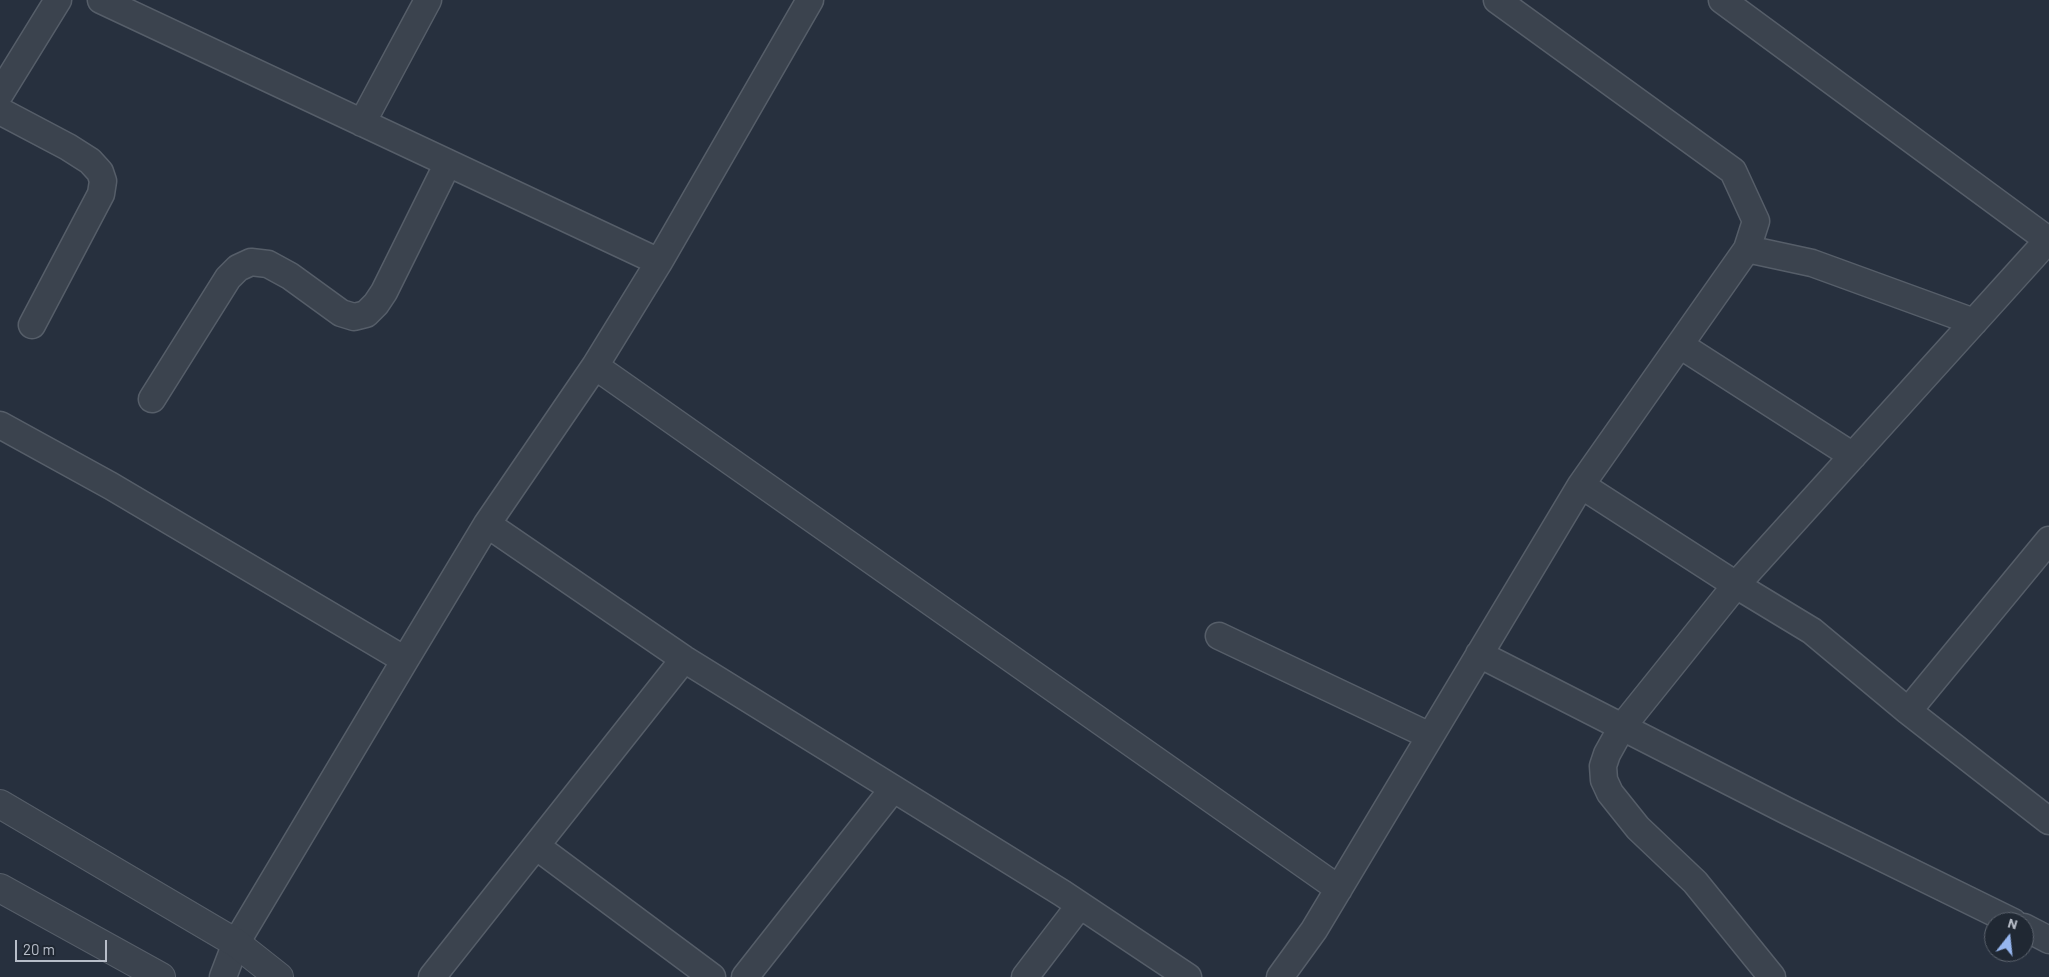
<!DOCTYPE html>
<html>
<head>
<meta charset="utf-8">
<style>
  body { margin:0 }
  #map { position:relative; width:2049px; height:977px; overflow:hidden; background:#27303e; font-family:Barlow,sans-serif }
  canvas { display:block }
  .north { position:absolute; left:1984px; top:912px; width:50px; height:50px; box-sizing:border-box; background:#202833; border:1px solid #5d646f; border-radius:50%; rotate:16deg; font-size:14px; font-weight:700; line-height:20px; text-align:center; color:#b8bec9 }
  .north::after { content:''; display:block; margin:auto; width:18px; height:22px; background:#96b6ef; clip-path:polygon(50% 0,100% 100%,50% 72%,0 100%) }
  .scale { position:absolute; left:15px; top:940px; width:92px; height:22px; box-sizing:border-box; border:2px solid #b8bec9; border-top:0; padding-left:6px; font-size:15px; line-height:18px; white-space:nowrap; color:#b8bec9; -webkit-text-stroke:4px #202833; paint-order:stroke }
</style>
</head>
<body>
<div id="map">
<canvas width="2049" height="977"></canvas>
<div class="north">N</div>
<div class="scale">20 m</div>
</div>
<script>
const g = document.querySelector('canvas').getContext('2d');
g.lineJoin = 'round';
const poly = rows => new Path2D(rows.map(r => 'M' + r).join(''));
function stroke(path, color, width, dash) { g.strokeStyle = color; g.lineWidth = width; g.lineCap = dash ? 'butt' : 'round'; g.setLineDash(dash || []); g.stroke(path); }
const minor = poly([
  [101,0,659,262],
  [1722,0,2048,240],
  [0,94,58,0],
  [0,111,68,147,90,161,100,172,103,181,101,194,32,325],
  [362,123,428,0],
  [1747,249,1812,263,1974,322],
  [1680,345,1853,456],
  [595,366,1339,889],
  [152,399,228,278,238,268,251,262,268,264,290,276,341,313,354,317,366,314,376,304,384,292,448,163],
  [0,425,111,486,405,660],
  [1581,485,1736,585,1812,631,1908,711,2049,821],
  [487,524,684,659,1062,893,1188,977],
  [1219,636,1430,736],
  [1479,654,1787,811,2013,922],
  [1908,711,2049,540],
  [536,846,712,977],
  [2024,927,2049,940],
  [223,977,236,943,405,660,487,524,595,366,659,262,810,0],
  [432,977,684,659],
  [745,977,893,789],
  [1025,977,1080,905],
  [1280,977,1314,930,1581,485,1747,249,1756,221,1733,171,1497,0],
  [1772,977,1695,882,1638,828,1610,793,1604,780,1603,766,1607,754,1622,727,1736,585,2049,239]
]);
const tertiary = poly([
  [0,804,236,943,279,977],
  [0,888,161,977]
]);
stroke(minor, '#565e69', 29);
stroke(tertiary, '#565e69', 30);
stroke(minor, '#3b434e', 26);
stroke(tertiary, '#3b434e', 28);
</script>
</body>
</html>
